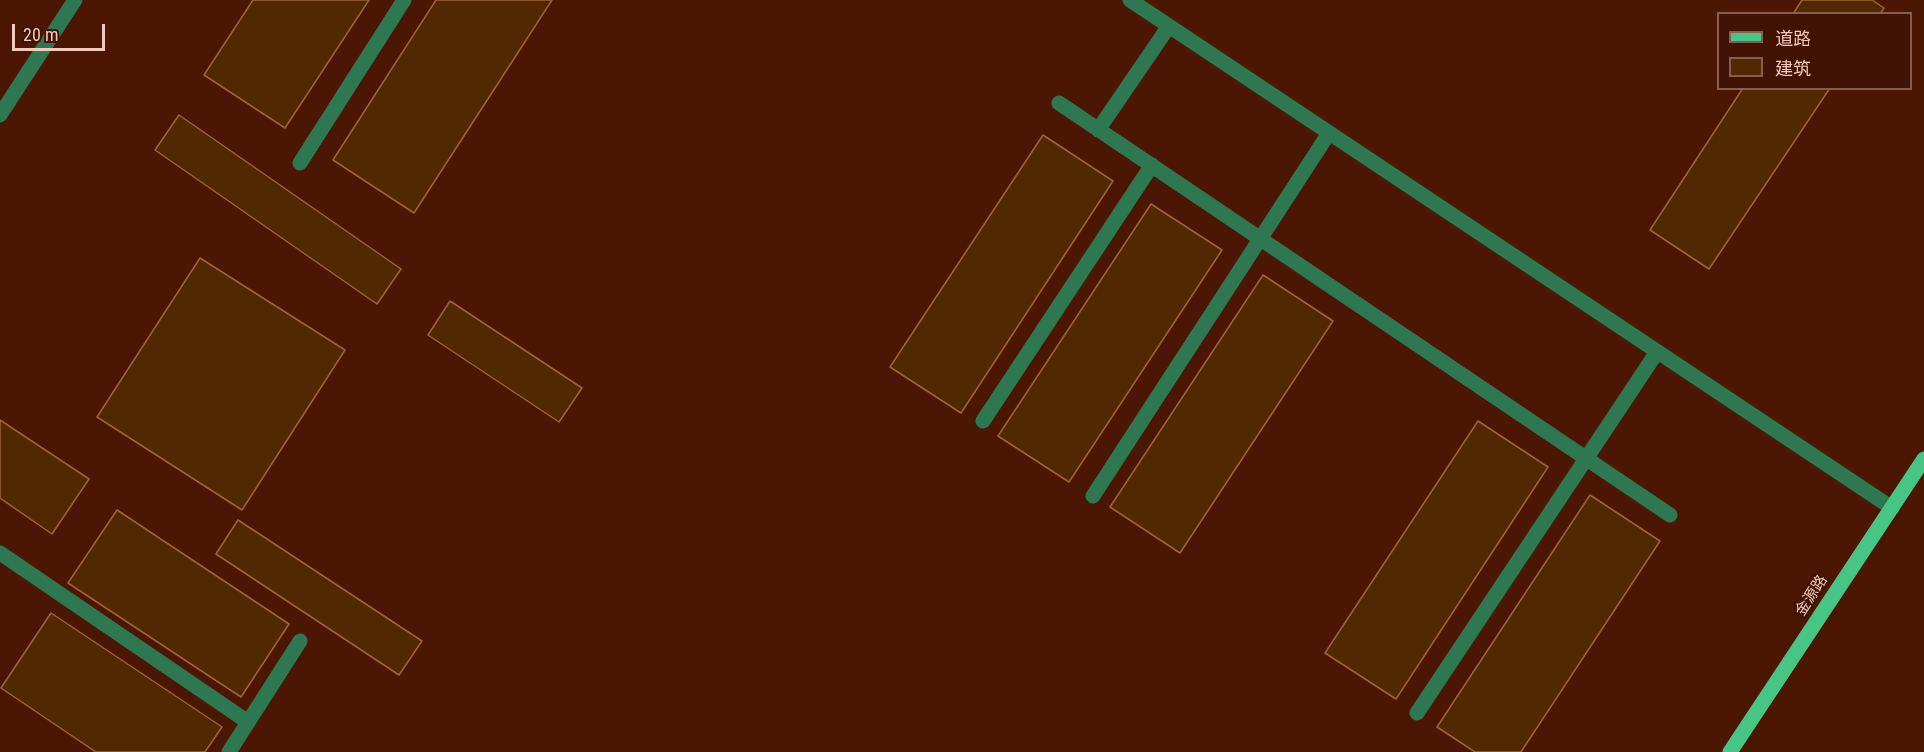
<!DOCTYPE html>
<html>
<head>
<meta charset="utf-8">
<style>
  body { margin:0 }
  #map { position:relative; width:1924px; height:752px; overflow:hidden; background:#421304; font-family:"Roboto Condensed","Noto Sans SC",sans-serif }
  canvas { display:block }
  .legend { position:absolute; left:1717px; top:12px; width:195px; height:78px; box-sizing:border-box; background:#421304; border:2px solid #885c4e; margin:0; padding:8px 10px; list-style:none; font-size:18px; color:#f1c9bd }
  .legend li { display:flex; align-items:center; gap:12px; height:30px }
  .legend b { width:30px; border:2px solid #885c4e }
  .scale { position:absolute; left:12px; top:24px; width:93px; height:27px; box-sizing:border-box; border:3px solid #f1c9bd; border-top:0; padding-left:8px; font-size:18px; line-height:21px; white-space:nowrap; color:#f1c9bd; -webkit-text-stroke:4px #421304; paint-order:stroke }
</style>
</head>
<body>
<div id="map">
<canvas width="1924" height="752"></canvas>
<ul class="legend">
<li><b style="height:8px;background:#47c585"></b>道路</li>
<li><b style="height:16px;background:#512801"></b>建筑</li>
</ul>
<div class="scale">20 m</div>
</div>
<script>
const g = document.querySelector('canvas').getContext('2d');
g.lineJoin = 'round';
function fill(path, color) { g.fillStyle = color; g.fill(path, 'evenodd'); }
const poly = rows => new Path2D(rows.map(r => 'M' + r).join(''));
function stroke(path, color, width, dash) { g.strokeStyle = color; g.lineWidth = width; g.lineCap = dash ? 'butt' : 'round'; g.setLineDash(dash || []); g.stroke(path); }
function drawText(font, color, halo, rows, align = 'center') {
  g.font = font + ' "Roboto Condensed","Noto Sans SC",sans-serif'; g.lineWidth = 4.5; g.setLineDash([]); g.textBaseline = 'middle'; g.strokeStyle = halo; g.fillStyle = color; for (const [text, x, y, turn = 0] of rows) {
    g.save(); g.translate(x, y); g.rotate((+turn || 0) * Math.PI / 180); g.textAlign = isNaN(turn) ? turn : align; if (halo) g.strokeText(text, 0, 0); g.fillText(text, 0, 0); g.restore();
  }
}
fill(poly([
  [0,0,1924,0,1924,752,0,752],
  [1718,14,1910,14,1910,88,1718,88]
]), '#4c1605');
const building = poly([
  [253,0,369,0,285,128,204,75,253,0],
  [436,0,552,0,414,213,333,160,436,0],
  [1802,0,1872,0,1884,8,1880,14,1793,14,1802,0],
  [1743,88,1830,88,1709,269,1650,230,1743,88],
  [179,115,401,269,377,304,155,150,179,115],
  [1043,135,1113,181,961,413,890,367,1043,135],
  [1151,204,1222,250,1069,482,998,436,1151,204],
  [200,258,345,350,242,510,97,417,200,258],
  [1263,275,1333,321,1180,553,1110,507,1263,275],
  [450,301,582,388,559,422,428,335,450,301],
  [0,420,89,479,52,534,0,498,0,420],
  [1478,421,1548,467,1396,699,1325,653,1478,421],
  [1590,495,1660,541,1521,752,1475,752,1437,727,1590,495],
  [117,510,289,624,241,697,68,583,117,510],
  [238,520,422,641,399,675,216,554,238,520],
  [51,613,222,727,205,752,96,752,1,688,51,613]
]);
fill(building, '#512801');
stroke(building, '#9e6436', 1.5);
stroke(poly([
  [1130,0,1892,508],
  [1059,103,1670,515],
  [0,115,75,0],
  [1098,130,1169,26],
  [300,163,404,0],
  [983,421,1152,165],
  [1093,496,1329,133],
  [0,553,248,722],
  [1417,713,1657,352],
  [229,752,300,641]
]), '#2e7851', 15);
stroke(poly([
  [1730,752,1924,459]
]), '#47c585', 15);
drawText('15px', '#f1c9bd', '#421304', [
  ["金源路",1812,596,-57]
]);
</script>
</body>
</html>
